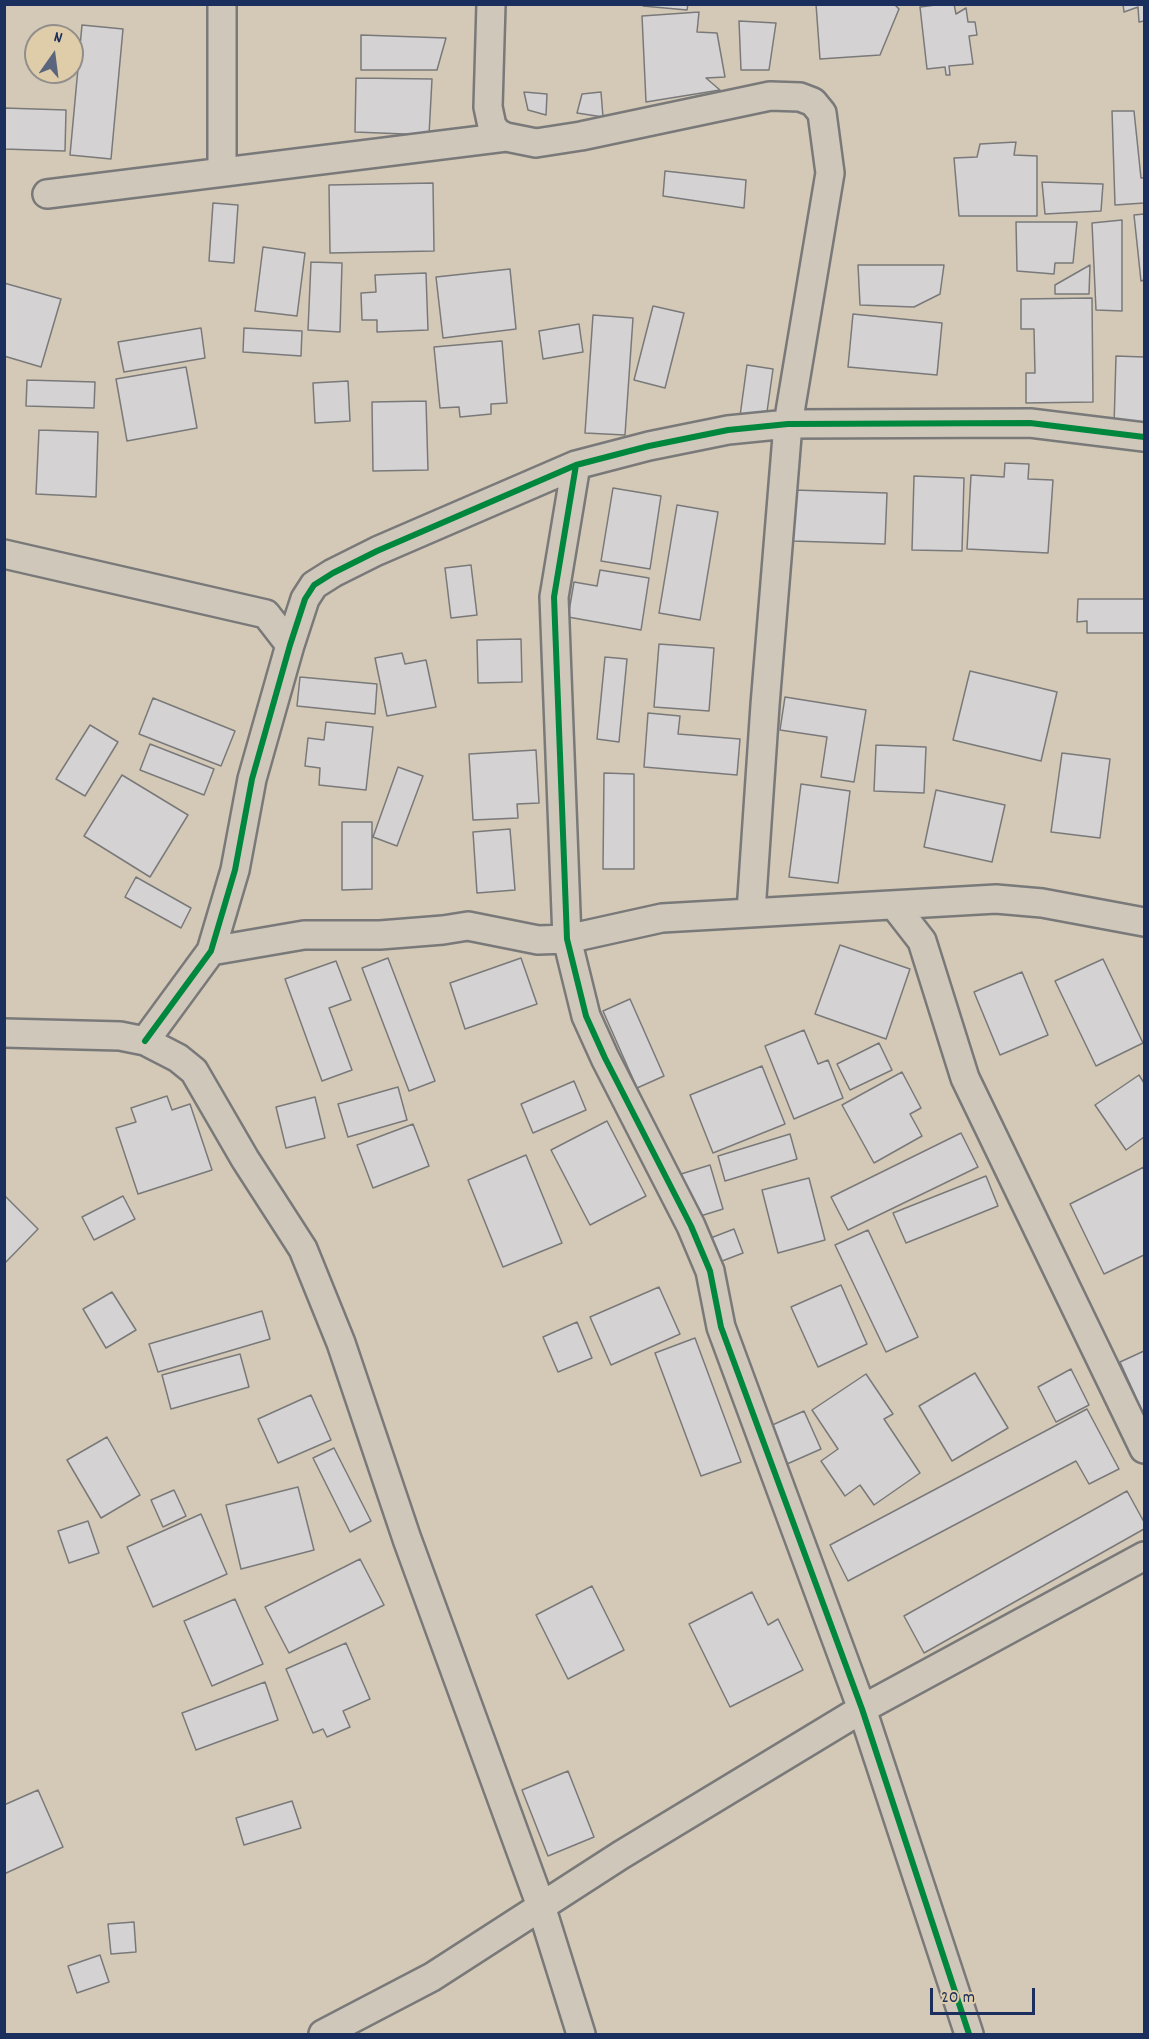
<!DOCTYPE html>
<html>
<head>
<meta charset="utf-8">
<style>
  body { margin:0 }
  #map { position:relative; width:1149px; height:2039px; overflow:hidden; background:#d3c9b6; font-family:Dekko,sans-serif }
  canvas { display:block }
  .frame { position:absolute; inset:0; border:6px solid #1b2f5e; pointer-events:none }
  .north { position:absolute; left:24px; top:24px; width:60px; height:60px; box-sizing:border-box; background:#dfcdaa; border:2px solid #918e8c; border-radius:50%; rotate:14deg; font-size:16px; font-weight:700; line-height:24px; text-align:center; color:#1b2f5e }
  .north::after { content:''; display:block; margin:auto; width:21px; height:27px; background:#5b657d; clip-path:polygon(50% 0,100% 100%,50% 72%,0 100%) }
  .scale { position:absolute; left:930px; top:1988px; width:105px; height:27px; box-sizing:border-box; border:3px solid #1b2f5e; border-top:0; padding-left:8px; font-size:18px; line-height:21px; white-space:nowrap; color:#1b2f5e; -webkit-text-stroke:4px #dfcdaa; paint-order:stroke }
</style>
</head>
<body>
<div id="map">
<canvas width="1149" height="2039"></canvas>
<div class="frame"></div>
<div class="north">N</div>
<div class="scale">20 m</div>
</div>
<script>
const g = document.querySelector('canvas').getContext('2d');
g.lineJoin = 'round';
function fill(path, color) { g.fillStyle = color; g.fill(path, 'evenodd'); }
const poly = rows => new Path2D(rows.map(r => 'M' + r).join(''));
function stroke(path, color, width, dash) { g.strokeStyle = color; g.lineWidth = width; g.lineCap = dash ? 'butt' : 'round'; g.setLineDash(dash || []); g.stroke(path); }
const building = poly([
  [643,4,688,4,687,10,643,6,643,4],
  [816,4,894,4,899,9,880,55,820,59,816,4],
  [943,4,954,4,956,14,966,8,968,22,975,22,977,35,969,36,973,64,949,66,950,75,946,75,945,67,927,69,920,7,943,4],
  [1123,4,1144,4,1144,21,1139,22,1138,7,1124,12,1123,4],
  [699,12,697,32,717,33,725,77,706,78,720,90,646,102,642,16,699,12],
  [739,21,776,23,769,70,741,70,739,21],
  [82,25,123,29,111,159,70,155,82,25],
  [361,35,446,38,437,70,361,70,361,35],
  [356,78,432,79,429,135,355,132,356,78],
  [524,92,547,94,546,115,528,110,524,92],
  [601,92,603,117,577,113,582,94,601,92],
  [4,108,66,110,65,151,4,149,4,108],
  [1112,111,1134,111,1141,178,1144,178,1144,203,1115,205,1112,111],
  [1016,142,1014,155,1037,156,1037,216,959,216,954,158,977,157,980,144,1016,142],
  [665,171,746,180,744,208,663,196,665,171],
  [1042,182,1103,184,1101,211,1045,214,1042,182],
  [433,183,434,251,330,253,329,185,433,183],
  [213,203,238,205,234,263,209,261,213,203],
  [1144,214,1144,280,1141,281,1134,215,1144,214],
  [1122,220,1122,311,1096,310,1092,223,1122,220],
  [1016,222,1077,222,1073,263,1055,263,1054,274,1017,271,1016,222],
  [263,247,305,253,297,316,255,311,263,247],
  [311,262,342,263,340,332,308,330,311,262],
  [858,265,944,265,940,294,914,307,860,305,858,265],
  [1090,265,1089,294,1055,294,1055,285,1090,265],
  [510,269,516,329,443,338,436,277,510,269],
  [426,273,428,330,377,332,377,320,362,320,361,293,376,292,375,275,426,273],
  [4,283,61,299,41,367,4,356,4,283],
  [1092,298,1093,402,1026,403,1026,373,1035,373,1034,329,1021,329,1021,299,1092,298],
  [653,306,684,313,665,388,634,380,653,306],
  [853,314,942,323,937,375,848,367,853,314],
  [593,315,633,318,625,435,585,433,593,315],
  [579,324,583,352,543,359,539,331,579,324],
  [201,328,205,358,124,372,118,342,201,328],
  [244,328,302,331,301,356,243,352,244,328],
  [502,341,507,403,491,404,491,414,460,417,459,407,440,408,434,347,502,341],
  [1116,356,1144,357,1144,427,1114,426,1116,356],
  [747,365,773,369,766,419,740,416,747,365],
  [186,367,197,428,127,441,116,379,186,367],
  [27,380,95,382,94,408,26,406,27,380],
  [348,381,350,421,315,423,313,383,348,381],
  [426,401,428,470,373,471,372,402,426,401],
  [39,430,98,432,96,497,36,494,39,430],
  [1005,463,1029,464,1028,479,1053,480,1048,553,967,549,971,475,1004,477,1005,463],
  [914,476,964,478,962,551,912,550,914,476],
  [613,488,661,496,650,569,601,561,613,488],
  [794,490,887,493,885,544,792,541,794,490],
  [677,505,718,512,700,620,659,613,677,505],
  [471,565,477,615,451,618,445,568,471,565],
  [600,570,649,578,641,630,568,617,574,582,597,586,600,570],
  [1078,599,1144,599,1144,633,1087,633,1087,621,1077,622,1078,599],
  [521,639,522,682,478,683,477,640,521,639],
  [659,644,714,648,709,711,654,707,659,644],
  [402,653,405,664,426,660,436,707,387,716,375,658,402,653],
  [605,657,627,659,619,742,597,739,605,657],
  [970,671,1057,692,1041,761,953,740,970,671],
  [300,677,377,684,375,714,297,706,300,677],
  [785,697,866,710,854,782,821,777,827,737,780,730,785,697],
  [153,698,235,731,221,766,139,734,153,698],
  [648,713,680,716,678,734,740,739,737,775,644,767,648,713],
  [326,722,373,727,366,790,319,785,320,768,305,766,308,738,324,740,326,722],
  [90,725,118,742,85,796,56,779,90,725],
  [150,744,214,769,204,795,140,770,150,744],
  [876,745,926,747,924,793,874,791,876,745],
  [536,750,539,803,517,804,518,818,473,820,469,754,536,750],
  [1062,753,1110,759,1100,838,1051,832,1062,753],
  [398,767,423,776,397,846,373,837,398,767],
  [604,773,634,774,634,869,603,869,604,773],
  [122,775,188,815,150,877,84,836,122,775],
  [801,784,850,791,838,883,789,877,801,784],
  [936,790,1005,805,992,862,924,847,936,790],
  [342,822,372,822,372,889,342,890,342,822],
  [510,829,515,890,477,893,473,832,510,829],
  [136,877,191,908,181,928,125,897,136,877],
  [840,945,910,969,886,1039,815,1014,840,945],
  [388,958,435,1081,409,1091,362,968,388,958],
  [521,958,537,1004,465,1029,450,983,521,958],
  [1103,959,1143,1043,1096,1066,1055,981,1103,959],
  [336,961,351,1000,329,1008,352,1070,322,1081,285,979,336,961],
  [1022,972,1048,1035,1000,1055,974,992,1022,972],
  [630,999,664,1076,637,1088,603,1011,630,999],
  [804,1030,818,1064,828,1060,843,1098,794,1119,765,1046,804,1030],
  [879,1043,892,1070,850,1090,837,1064,879,1043],
  [762,1066,785,1124,713,1153,690,1095,762,1066],
  [902,1072,921,1108,910,1114,922,1136,874,1163,842,1105,902,1072],
  [1139,1075,1144,1083,1144,1137,1126,1150,1095,1105,1139,1075],
  [574,1081,586,1110,533,1133,521,1104,574,1081],
  [398,1087,407,1120,348,1137,338,1104,398,1087],
  [167,1096,172,1110,190,1104,212,1170,138,1194,116,1128,136,1122,131,1108,167,1096],
  [315,1097,325,1138,286,1148,276,1107,315,1097],
  [607,1121,646,1196,590,1225,551,1150,607,1121],
  [413,1124,429,1166,373,1188,357,1145,413,1124],
  [961,1133,978,1167,848,1230,831,1197,961,1133],
  [790,1134,797,1159,725,1181,718,1156,790,1134],
  [526,1155,562,1243,503,1267,468,1180,526,1155],
  [710,1165,723,1209,694,1218,681,1174,710,1165],
  [1144,1167,1144,1255,1104,1274,1070,1204,1144,1167],
  [986,1176,998,1206,906,1243,893,1213,986,1176],
  [809,1178,825,1240,778,1253,762,1190,809,1178],
  [4,1195,38,1229,4,1264,4,1195],
  [123,1196,135,1219,94,1240,82,1217,123,1196],
  [734,1229,743,1253,717,1263,708,1239,734,1229],
  [868,1230,918,1337,886,1352,835,1245,868,1230],
  [841,1285,867,1344,818,1367,791,1307,841,1285],
  [659,1287,680,1334,611,1365,590,1317,659,1287],
  [112,1292,136,1330,106,1348,83,1309,112,1292],
  [262,1311,270,1339,158,1372,149,1344,262,1311],
  [577,1322,592,1358,558,1372,543,1337,577,1322],
  [695,1338,741,1462,701,1476,655,1353,695,1338],
  [1144,1351,1144,1415,1120,1362,1144,1351],
  [240,1354,249,1387,171,1409,162,1375,240,1354],
  [1071,1369,1089,1405,1056,1422,1038,1387,1071,1369],
  [975,1373,1008,1428,952,1461,919,1406,975,1373],
  [866,1374,893,1414,884,1419,920,1473,874,1505,860,1485,845,1496,821,1461,838,1449,812,1410,866,1374],
  [311,1395,331,1440,278,1463,258,1419,311,1395],
  [1087,1409,1119,1469,1089,1484,1076,1461,848,1581,830,1545,1087,1409],
  [804,1411,821,1449,787,1464,770,1426,804,1411],
  [107,1437,140,1495,101,1518,67,1460,107,1437],
  [334,1448,371,1521,350,1532,313,1458,334,1448],
  [298,1487,314,1550,241,1569,226,1505,298,1487],
  [174,1490,186,1516,163,1527,151,1500,174,1490],
  [1127,1491,1144,1522,1144,1529,924,1653,904,1616,1127,1491],
  [201,1514,227,1574,153,1607,127,1547,201,1514],
  [88,1521,99,1553,69,1563,58,1531,88,1521],
  [360,1559,384,1605,289,1653,265,1607,360,1559],
  [592,1586,624,1650,568,1679,536,1615,592,1586],
  [752,1592,768,1625,778,1619,803,1670,730,1707,689,1624,752,1592],
  [235,1599,263,1664,212,1686,184,1621,235,1599],
  [346,1643,370,1699,343,1711,350,1727,327,1737,323,1729,313,1733,286,1669,346,1643],
  [265,1682,278,1720,196,1750,182,1713,265,1682],
  [568,1771,594,1837,548,1856,522,1790,568,1771],
  [38,1790,63,1847,4,1874,4,1805,38,1790],
  [292,1801,301,1828,244,1845,236,1818,292,1801],
  [134,1922,136,1952,111,1954,108,1924,134,1922],
  [100,1955,109,1982,77,1993,68,1966,100,1955]
]);
fill(building, '#d4d2d3');
stroke(building, '#7a797a', 1.5);
const minor = poly([
  [222,4,222,172],
  [491,4,488,107,492,126,498,133,506,137,536,143,581,136,770,96,800,97,813,102,822,113,830,173,788,424,765,705,751,912],
  [47,194,506,137],
  [576,465,554,597,567,939,586,1016,605,1058,691,1226,710,1271,721,1327,862,1709,969,2034],
  [4,554,266,614,290,645],
  [894,905,922,941,965,1078,1144,1449],
  [211,951,304,935,380,935,443,930,468,926,538,940,567,939,662,918,996,899,1042,903,1144,922],
  [4,1033,120,1036,145,1041,178,1058,194,1071,245,1159,303,1249,341,1343,407,1539,541,1906,581,2034],
  [145,1041,211,951,235,870,252,779,290,645,305,599,314,585,333,573,377,551,576,465,649,446,728,430,788,424,1030,423,1144,437],
  [323,2034,432,1977,621,1855,862,1709,1144,1556]
]);
stroke(minor, '#7a797a', 32);
stroke(minor, '#cfc7ba', 27);
stroke(poly([
  [576,465,554,597,567,939,586,1016,605,1058,691,1226,710,1271,721,1327,862,1709,969,2034],
  [145,1041,211,951,235,870,252,779,290,645,305,599,314,585,333,573,377,551,576,465,649,446,728,430,788,424,1030,423,1144,437]
]), '#00873e', 6);
</script>
</body>
</html>
